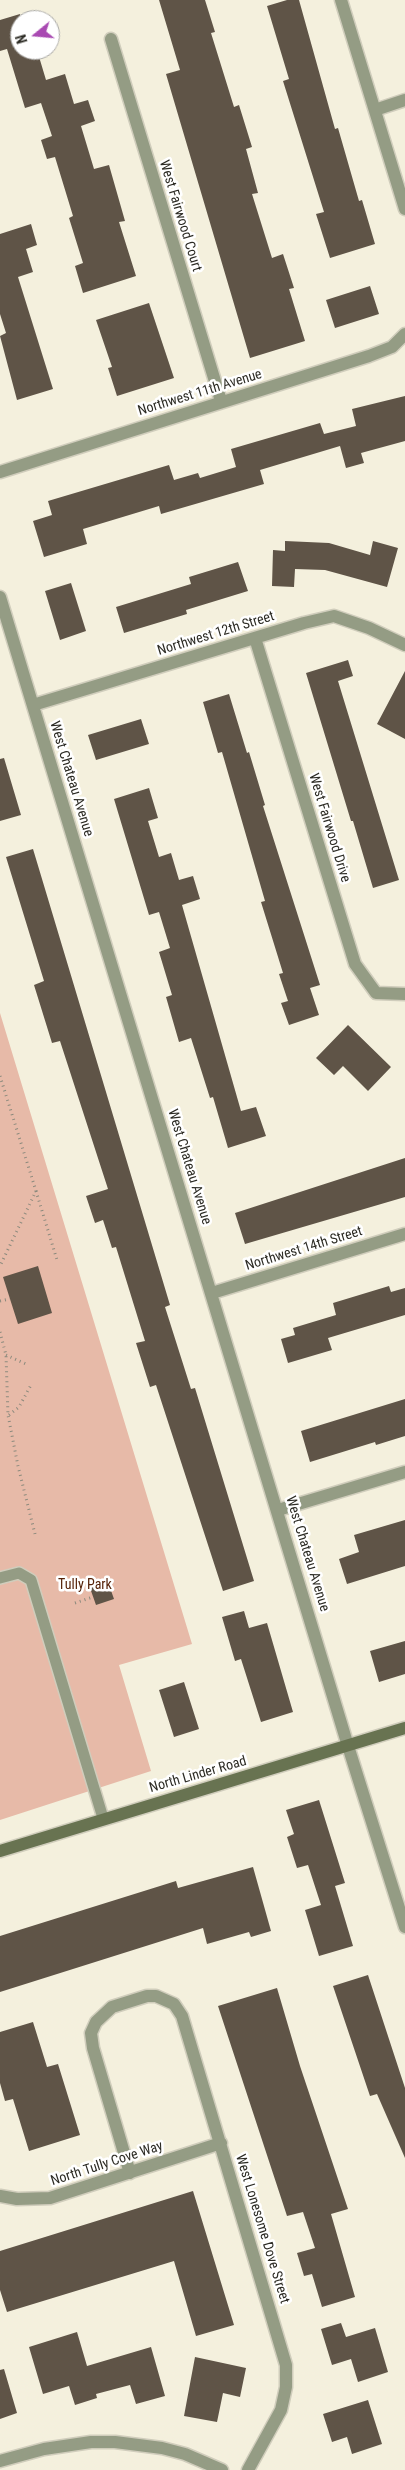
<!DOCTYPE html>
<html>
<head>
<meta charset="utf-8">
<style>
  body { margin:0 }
  #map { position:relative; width:405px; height:2470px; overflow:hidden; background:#f4f0dd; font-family:"Roboto Condensed",sans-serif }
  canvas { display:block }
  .north { position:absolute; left:10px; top:10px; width:50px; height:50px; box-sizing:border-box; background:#fff; border:1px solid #abaaa7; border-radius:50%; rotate:253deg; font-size:14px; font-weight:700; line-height:20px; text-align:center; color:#2c2b24 }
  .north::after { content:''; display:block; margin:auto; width:18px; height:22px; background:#a94ab2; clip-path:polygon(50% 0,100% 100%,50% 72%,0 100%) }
</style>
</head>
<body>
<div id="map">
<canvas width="405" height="2470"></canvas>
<div class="north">N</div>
</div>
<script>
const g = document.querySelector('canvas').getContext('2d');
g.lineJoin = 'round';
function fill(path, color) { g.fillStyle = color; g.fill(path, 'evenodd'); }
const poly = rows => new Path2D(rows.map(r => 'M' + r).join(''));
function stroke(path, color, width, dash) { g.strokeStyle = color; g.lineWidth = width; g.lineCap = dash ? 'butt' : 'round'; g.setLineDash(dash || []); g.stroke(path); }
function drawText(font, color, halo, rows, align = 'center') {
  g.font = font + ' "Roboto Condensed",sans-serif'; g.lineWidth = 5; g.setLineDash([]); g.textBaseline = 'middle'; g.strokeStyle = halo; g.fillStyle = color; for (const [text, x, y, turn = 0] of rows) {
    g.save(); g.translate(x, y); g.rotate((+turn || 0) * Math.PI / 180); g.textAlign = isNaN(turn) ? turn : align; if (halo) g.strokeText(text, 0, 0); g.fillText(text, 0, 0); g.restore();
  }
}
fill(poly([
  [0,1013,192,1644,119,1665,151,1771,0,1820]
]), '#e7baa8');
fill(poly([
  [159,0,205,0,215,32,211,33,234,107,239,105,252,147,246,149,258,193,252,194,272,258,283,254,294,288,289,289,305,341,250,358,166,74,180,70],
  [287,0,299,0,335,129,338,128,359,201,362,200,375,244,330,258,316,214,324,212,283,81,289,79,267,6],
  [20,14,20,50,37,50,46,80,65,74,74,104,88,100,95,121,81,126,94,169,109,165,125,221,119,222,136,276,83,293,75,266,83,263,69,218,73,216,55,157,47,159,41,140,52,136,41,103,25,108,7,49,0,51,0,20],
  [31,224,37,245,26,249,33,272,18,277,53,389,17,400,0,336,6,333,0,314,0,234],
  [370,286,379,314,335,328,326,300],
  [149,303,174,378,117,396,108,368,112,367,96,320],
  [405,396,405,441,361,453,364,463,346,468,340,446,260,470,264,484,161,514,159,506,83,529,87,544,44,557,33,521,52,515,48,501,169,465,174,480,198,473,200,478,236,467,231,449,320,423,324,434,356,426,352,409],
  [285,541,329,543,370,555,373,541,398,548,387,587,325,570,295,569,294,587,272,586,273,550,285,551],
  [238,562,248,591,186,610,187,614,124,633,116,607,191,584,189,577],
  [71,583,86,631,60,640,45,591],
  [348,660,353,676,338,681,399,880,373,888,353,821,351,821,306,673],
  [405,671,405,739,377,724],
  [229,694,247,753,249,752,265,805,263,806,320,985,310,988,319,1015,289,1025,281,1003,288,1001,279,974,283,973,261,902,265,901,222,752,218,753,203,702],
  [141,719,149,744,96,760,88,735],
  [4,758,21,815,0,821,0,759],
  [149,788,158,818,148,821,159,857,171,853,179,880,193,876,200,899,182,905,241,1111,256,1107,266,1136,228,1148,213,1097,210,1098,191,1038,179,1042,166,997,172,995,159,952,170,948,159,912,149,915,114,799],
  [33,849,170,1305,165,1307,191,1389,195,1388,254,1581,223,1591,156,1385,150,1387,136,1343,145,1341,116,1247,112,1248,103,1220,95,1223,86,1196,108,1189,60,1041,52,1043,34,985,44,981,6,857],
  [348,1025,391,1067,368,1091,343,1066,334,1075,316,1058],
  [405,1158,405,1197,245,1244,235,1213],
  [38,1266,52,1313,18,1324,3,1277],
  [389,1286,391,1292,405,1288,405,1315,328,1338,332,1350,288,1363,281,1339,295,1335,293,1328,336,1315,333,1303],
  [405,1399,405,1436,376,1445,375,1442,310,1462,301,1431],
  [405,1520,405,1566,347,1584,339,1559,359,1552,354,1535],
  [108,1582,114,1599,96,1605,90,1588],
  [244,1611,249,1628,267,1623,293,1712,261,1722,241,1659,235,1661,222,1617],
  [405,1641,405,1674,379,1682,370,1651],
  [184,1682,199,1729,174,1737,159,1690],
  [319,1800,345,1883,335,1886,353,1946,319,1956,305,1910,321,1905,308,1865,297,1868,287,1837,294,1834,286,1810],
  [253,1867,271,1931,251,1937,249,1932,207,1944,203,1928,0,1992,0,1936,176,1881,178,1888],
  [368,1975,405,2088,405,2158,377,2094,370,2096,333,1986],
  [277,1988,300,2066,348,2209,331,2214,355,2297,322,2307,312,2274,304,2276,297,2253,315,2248,303,2212,287,2216,218,2006],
  [33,2022,47,2067,58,2064,80,2135,29,2151,13,2099,5,2101,0,2083,0,2032],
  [193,2191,234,2325,196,2336,174,2261,7,2312,0,2290,0,2251],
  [341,2323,346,2337,375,2328,388,2372,358,2382,351,2359,332,2365,321,2329],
  [77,2332,87,2366,151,2347,165,2396,136,2404,130,2385,96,2394,97,2398,75,2405,69,2386,43,2394,29,2347],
  [195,2357,246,2368,240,2397,223,2393,217,2422,184,2416],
  [4,2369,17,2413,0,2419,0,2370],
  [368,2400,382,2444,352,2454,347,2437,332,2442,323,2414]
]), '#5f5447');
const service = poly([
  [0,1578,19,1573,31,1580,103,1818]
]);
const minor = poly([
  [341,0,405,209],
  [111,39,221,401],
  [375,110,405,100],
  [0,472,369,356,392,347,405,334],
  [0,597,348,1746],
  [255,638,355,964,376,993,405,994],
  [33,705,304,623,334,616,369,628,405,645],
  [212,1293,405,1234],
  [278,1510,405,1472],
  [130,2173,93,2048,91,2033,96,2022,112,2007,147,1996,156,1996,174,2004,182,2016,286,2365,286,2387,281,2410,248,2470],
  [0,2196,17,2199,50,2198,221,2143],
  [0,2461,44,2449,91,2442,115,2442,162,2448,185,2454,222,2470]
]);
const tertiary = poly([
  [348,1746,405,1927]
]);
const secondary = poly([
  [0,1851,405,1728]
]);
stroke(service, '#d0cdbc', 14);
stroke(minor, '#d0cdbc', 15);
stroke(tertiary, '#d0cdbc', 15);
stroke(secondary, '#d0cdbc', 15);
stroke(poly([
  [0,1076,36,1191,0,1266],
  [36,1191,57,1260],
  [0,1301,10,1299],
  [0,1332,6,1355,8,1415,18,1466,35,1534],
  [6,1355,26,1364],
  [9,1415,19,1407,31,1385],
  [75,1603,93,1597]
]), '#8c8a7d', 3, [1, 4]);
stroke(service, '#949c84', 11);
stroke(minor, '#949c84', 12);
stroke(tertiary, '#949c84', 12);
stroke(secondary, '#687351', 12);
drawText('14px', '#2c2b24', '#fff', [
  ["West Fairwood Court",180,216,73],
  ["Northwest 11th Avenue",200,393,-17],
  ["Northwest 12th Street",216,634,-17],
  ["West Chateau Avenue",71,779,73],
  ["West Fairwood Drive",329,828,73],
  ["West Chateau Avenue",189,1167,73],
  ["Northwest 14th Street",304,1249,-17],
  ["West Chateau Avenue",307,1554,73],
  ["North Linder Road",198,1775,-16],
  ["North Tully Cove Way",107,2164,-18],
  ["West Lonesome Dove Street",262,2229,73]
]);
drawText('14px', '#562208', '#fff', [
  ["Tully Park",85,1585]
]);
</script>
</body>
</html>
